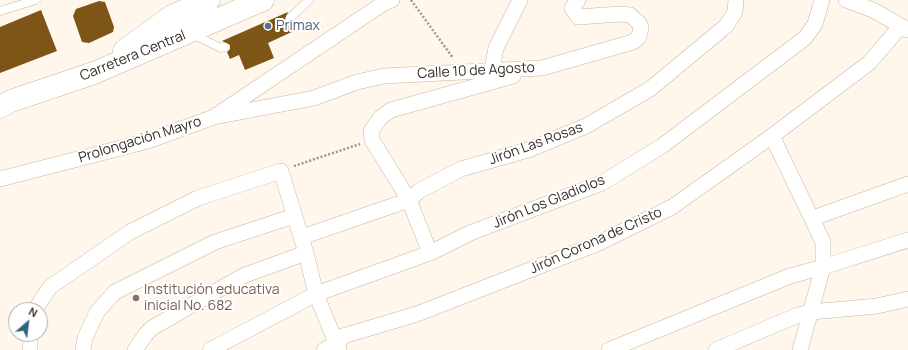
<!DOCTYPE html>
<html>
<head>
<meta charset="utf-8">
<style>
  body { margin:0 }
  #map { position:relative; width:908px; height:350px; overflow:hidden; background:#fff7ec; font-family:Manrope,sans-serif }
  canvas { display:block }
  .north { position:absolute; left:8px; top:302px; width:40px; height:40px; box-sizing:border-box; background:#fff; border:1px solid #aeaba7; border-radius:50%; rotate:28deg; font-size:11px; font-weight:700; line-height:16px; text-align:center; color:#352d23 }
  .north::after { content:''; display:block; margin:auto; width:14px; height:18px; background:#2f6480; clip-path:polygon(50% 0,100% 100%,50% 72%,0 100%) }
</style>
</head>
<body>
<div id="map">
<canvas width="908" height="350"></canvas>
<div class="north">N</div>
</div>
<script>
const g = document.querySelector('canvas').getContext('2d');
g.lineJoin = 'round';
function fill(path, color) { g.fillStyle = color; g.fill(path, 'evenodd'); }
const poly = rows => new Path2D(rows.map(r => 'M' + r).join(''));
function stroke(path, color, width, dash) { g.strokeStyle = color; g.lineWidth = width; g.lineCap = dash ? 'butt' : 'round'; g.setLineDash(dash || []); g.stroke(path); }
function drawText(font, color, halo, rows, align = 'center') {
  g.font = font + ' Manrope,sans-serif'; g.lineWidth = 4; g.setLineDash([]); g.textBaseline = 'middle'; g.strokeStyle = halo; g.fillStyle = color; for (const [text, x, y, turn = 0] of rows) {
    g.save(); g.translate(x, y); g.rotate((+turn || 0) * Math.PI / 180); g.textAlign = isNaN(turn) ? turn : align; if (halo) g.strokeText(text, 0, 0); g.fillText(text, 0, 0); g.restore();
  }
}
fill(poly([
  [99,1,105,2,114,27,113,32,89,43,82,42,73,16,76,9],
  [41,10,57,51,0,73,0,27],
  [288,12,285,20,288,23,292,23,296,30,268,43,274,58,245,70,239,55,230,59,227,52,230,49,230,45,222,41]
]), '#7d5617');
const lane = poly([
  [0,11,36,0],
  [290,18,309,0],
  [192,34,221,48,225,47]
]);
const street = poly([
  [846,0,873,10,908,30],
  [492,70,496,48,520,0],
  [214,117,314,98,357,82,384,76,542,68,633,42,639,37,641,28,639,23,630,15,620,14,578,17,572,8,578,0],
  [772,136,823,242,823,267,800,350],
  [0,179,148,141,214,117,384,3,392,0],
  [813,218,908,184],
  [302,237,409,200,419,191,461,169,528,150,586,126,650,89,726,26,735,12,736,0],
  [430,253,409,200,372,140,371,131,380,118,391,110,513,76],
  [35,310,50,287,130,232,198,198,281,171,306,253,316,294,339,350],
  [30,350,30,334],
  [83,350,85,338,97,312,115,292,215,242,294,216],
  [135,350,146,334,152,328,218,290,245,275,306,253],
  [210,350,316,294,430,253,470,233,602,183,662,146,805,38,815,24,822,0],
  [324,350,338,343,343,336,417,314,599,243,672,207,772,136,869,63,900,27],
  [609,350,790,276,823,267,908,240],
  [716,350,798,315,811,312,877,306,908,299]
]);
const highway = poly([
  [124,51,172,16,209,0],
  [0,107,11,101,94,73,263,0]
]);
stroke(lane, '#c9b69d', 9);
stroke(street, '#c9b69d', 16);
stroke(highway, '#c9b69d', 23);
stroke(poly([
  [411,0,453,58],
  [294,166,360,144]
]), '#9f978d', 2.5, [2, 2]);
stroke(lane, '#fff', 8);
stroke(street, '#fff', 15);
stroke(highway, '#fff', 22);
for (const [x, y, r, color] of [
  [268,26,4,"#5c6f8a"],
  [136,298,4,"#8d6e63"]
]) { const dot = new Path2D(); dot.arc(x, y, r, 0, 2 * Math.PI); g.fillStyle = color; g.fill(dot); stroke(dot, '#fff', 1.5); }
drawText('14px', '#4e5e75', '#fff', [
  ["Primax",276,26]
], 'left');
drawText('14px', '#352d23', '#fff', [
  ["Carretera Central",133,56,-22],
  ["Calle 10 de Agosto",476,71,-3],
  ["Prolongación Mayro",140,140,-17],
  ["Jirón Las Rosas",536,144,-20],
  ["Jirón Los Gladiolos",549,202,-22],
  ["Jirón Corona de Cristo",596,241,-24]
]);
drawText('14px', '#785e54', '#fff', [
  ["Institución educativa",144,290],
  ["inicial No. 682",144,306]
], 'left');
</script>
</body>
</html>
